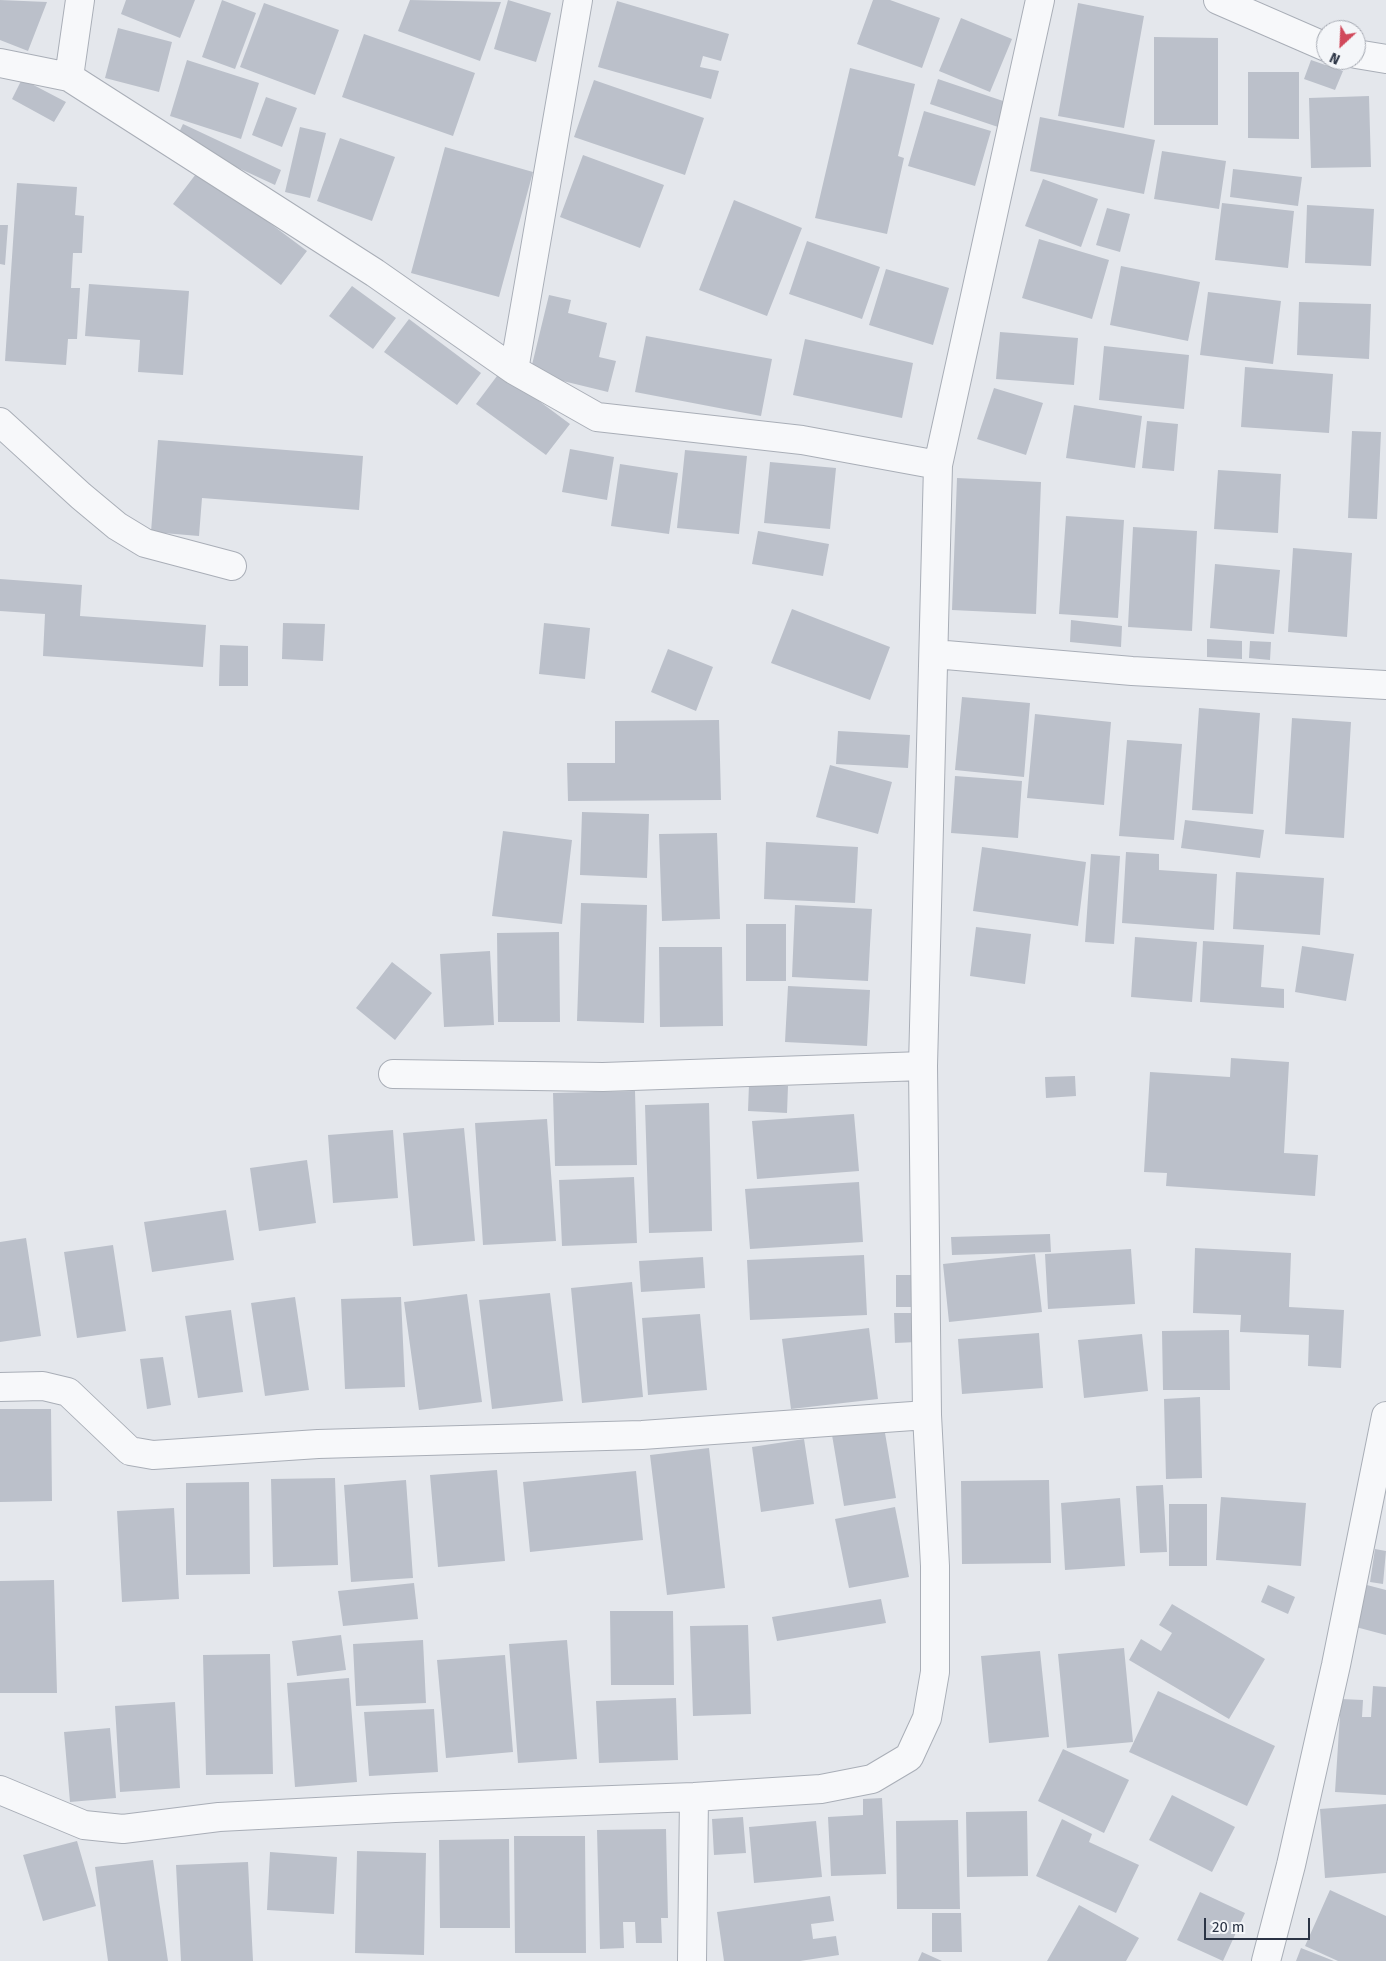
<!DOCTYPE html>
<html>
<head>
<meta charset="utf-8">
<style>
  body { margin:0 }
  #map { position:relative; width:1386px; height:1961px; overflow:hidden; background:#e4e7ec; font-family:"Fira Sans",sans-serif }
  canvas { display:block }
  .north { position:absolute; left:1316px; top:20px; width:50px; height:50px; box-sizing:border-box; background:#f4f6f9; border:1px solid #a4a8b1; border-radius:50%; rotate:205deg; font-size:14px; font-weight:700; line-height:20px; text-align:center; color:#2b3445 }
  .north::after { content:''; display:block; margin:auto; width:18px; height:22px; background:#d1495b; clip-path:polygon(50% 0,100% 100%,50% 72%,0 100%) }
  .scale { position:absolute; left:1204px; top:1918px; width:106px; height:22px; box-sizing:border-box; border:2px solid #2b3445; border-top:0; padding-left:6px; font-size:15px; line-height:18px; white-space:nowrap; color:#2b3445; -webkit-text-stroke:4px #f4f6f9; paint-order:stroke }
</style>
</head>
<body>
<div id="map">
<canvas width="1386" height="1961"></canvas>
<div class="north">N</div>
<div class="scale">20 m</div>
</div>
<script>
const g = document.querySelector('canvas').getContext('2d');
g.lineJoin = 'round';
function fill(path, color) { g.fillStyle = color; g.fill(path, 'evenodd'); }
const poly = rows => new Path2D(rows.map(r => 'M' + r).join(''));
function stroke(path, color, width, dash) { g.strokeStyle = color; g.lineWidth = width; g.lineCap = dash ? 'butt' : 'round'; g.setLineDash(dash || []); g.stroke(path); }
fill(poly([
  [0,0,47,2,28,51,0,40],
  [126,0,195,0,180,38,121,14],
  [222,0,256,13,235,69,202,57],
  [410,0,501,2,480,61,398,31],
  [508,0,551,13,536,62,494,49],
  [873,0,890,0,940,18,922,68,857,44],
  [617,1,729,34,721,61,703,56,700,67,719,71,711,99,598,67],
  [264,3,339,30,315,95,240,67],
  [1078,3,1144,16,1124,128,1058,116],
  [961,18,1012,39,990,92,939,71],
  [118,28,172,42,159,92,105,78],
  [364,34,475,73,453,136,342,97],
  [1154,37,1218,38,1218,125,1154,125],
  [187,60,259,83,241,139,170,116],
  [1311,60,1343,71,1335,90,1304,79],
  [850,68,915,84,898,156,904,158,887,234,815,218],
  [1248,72,1299,72,1299,139,1248,138],
  [22,79,66,102,54,122,12,99],
  [938,79,1009,103,1001,128,930,104],
  [594,80,704,118,685,175,574,137],
  [1369,96,1371,167,1311,168,1309,98],
  [266,97,297,108,282,147,252,135],
  [924,111,991,131,975,186,908,166],
  [1040,117,1155,140,1144,194,1030,171],
  [183,124,281,170,275,185,176,139],
  [300,127,326,133,310,198,285,192],
  [340,138,395,157,372,221,317,201],
  [445,147,533,172,499,297,411,273],
  [1162,151,1226,161,1219,209,1154,199],
  [583,155,664,185,640,248,560,217],
  [1233,169,1302,177,1298,206,1230,197],
  [199,170,307,251,281,285,173,204],
  [1043,179,1098,199,1081,247,1025,226],
  [17,183,77,187,75,215,84,216,82,253,73,253,71,288,80,288,77,339,68,339,66,365,5,361],
  [734,200,802,228,767,316,699,290],
  [1222,203,1294,211,1288,268,1215,260],
  [1307,205,1374,209,1371,266,1305,263],
  [1107,208,1130,214,1120,252,1096,245],
  [0,225,8,225,5,265,0,264],
  [1039,239,1109,260,1092,319,1022,298],
  [807,241,880,267,862,319,789,294],
  [1121,266,1200,282,1188,341,1110,325],
  [886,269,949,288,933,345,869,325],
  [89,284,189,291,183,375,138,372,140,340,85,336],
  [352,286,396,318,373,349,329,316],
  [1208,292,1281,301,1273,364,1200,355],
  [549,295,571,300,568,313,607,323,599,357,616,361,608,392,530,373],
  [1299,302,1371,304,1369,359,1297,355],
  [409,319,481,373,457,405,384,352],
  [1000,332,1078,338,1074,385,996,379],
  [646,336,772,359,761,416,635,392],
  [805,339,913,363,902,418,793,395],
  [1104,346,1189,355,1184,409,1099,400],
  [1245,367,1333,374,1329,433,1241,427],
  [500,372,570,424,546,455,476,404],
  [994,388,1043,403,1026,455,977,439],
  [1074,405,1142,416,1135,468,1066,458],
  [1147,421,1178,424,1174,471,1142,468],
  [1352,431,1381,432,1377,519,1348,518],
  [158,440,363,456,359,510,202,498,199,536,151,532],
  [570,449,614,457,607,500,562,492],
  [685,450,747,456,739,534,677,528],
  [770,462,836,468,830,529,764,523],
  [620,464,678,473,669,534,611,526],
  [1218,470,1281,474,1278,533,1214,529],
  [957,478,1041,482,1036,614,952,610],
  [1066,516,1124,520,1118,618,1059,614],
  [1133,527,1197,531,1192,631,1128,627],
  [758,531,829,544,823,576,752,564],
  [1293,548,1352,553,1347,637,1288,632],
  [1215,564,1280,570,1274,634,1210,628],
  [0,579,82,585,80,616,206,625,203,667,43,656,45,614,0,611],
  [792,609,890,647,870,700,771,663],
  [1071,620,1122,626,1121,647,1070,642],
  [283,623,325,624,323,661,282,659],
  [544,623,590,628,585,679,539,674],
  [1207,639,1242,641,1242,659,1207,657],
  [1250,641,1271,642,1270,660,1249,658],
  [220,645,248,646,248,686,219,686],
  [668,649,713,667,696,711,651,692],
  [962,697,1030,703,1024,777,955,770],
  [1199,708,1260,713,1253,814,1192,810],
  [1035,714,1111,722,1104,805,1027,798],
  [1292,718,1351,722,1344,838,1285,834],
  [719,720,721,800,568,801,567,763,615,763,615,721],
  [838,731,910,735,908,768,836,764],
  [1127,740,1182,744,1174,840,1119,836],
  [830,765,892,782,878,834,816,817],
  [955,776,1022,781,1018,838,951,833],
  [582,812,649,814,647,878,580,875],
  [1185,820,1264,830,1260,858,1181,848],
  [503,831,572,840,562,924,492,916],
  [717,833,720,919,662,921,659,834],
  [766,842,858,847,855,903,764,899],
  [982,847,1086,862,1078,926,973,911],
  [1126,852,1159,854,1159,870,1217,874,1214,930,1122,923],
  [1091,854,1120,856,1114,944,1085,942],
  [1236,872,1324,878,1320,935,1233,929],
  [581,903,647,905,644,1023,577,1021],
  [795,905,872,909,868,981,792,977],
  [746,924,786,924,786,981,746,981],
  [976,927,1031,934,1025,984,970,976],
  [559,932,560,1022,498,1022,497,933],
  [1135,937,1197,942,1192,1002,1131,997],
  [1203,941,1264,945,1261,987,1284,989,1284,1008,1200,1002],
  [1302,946,1354,954,1346,1001,1295,992],
  [659,947,722,947,723,1026,660,1027],
  [490,951,494,1025,444,1027,440,954],
  [392,962,432,993,395,1040,356,1008],
  [788,986,870,990,867,1046,785,1042],
  [1231,1058,1289,1062,1284,1153,1318,1155,1315,1196,1166,1186,1167,1173,1144,1172,1150,1072,1230,1077],
  [1075,1076,1076,1096,1046,1098,1045,1077],
  [749,1084,788,1086,787,1113,748,1111],
  [635,1091,637,1165,555,1166,553,1093],
  [709,1103,712,1231,649,1233,645,1105],
  [854,1114,859,1171,757,1179,752,1121],
  [547,1119,556,1241,483,1245,475,1123],
  [464,1128,475,1241,413,1246,403,1133],
  [393,1130,398,1198,333,1203,328,1135],
  [307,1160,316,1223,259,1231,250,1168],
  [634,1177,637,1243,562,1246,559,1180],
  [859,1182,863,1242,750,1249,745,1189],
  [226,1210,234,1260,152,1272,144,1222],
  [1050,1234,1051,1252,952,1255,951,1237],
  [26,1238,41,1336,0,1342,0,1242],
  [113,1245,126,1331,77,1338,64,1252],
  [1195,1248,1291,1253,1289,1307,1344,1310,1341,1368,1308,1366,1309,1335,1240,1332,1241,1315,1193,1313],
  [1131,1249,1135,1304,1048,1309,1045,1254],
  [1035,1254,1042,1312,949,1322,943,1264],
  [864,1255,867,1315,750,1320,747,1260],
  [703,1257,705,1288,641,1292,639,1261],
  [896,1275,916,1275,917,1307,896,1307],
  [632,1282,643,1397,582,1403,571,1288],
  [550,1293,563,1401,492,1409,479,1300],
  [467,1294,482,1402,419,1410,404,1302],
  [295,1297,309,1390,265,1396,251,1303],
  [401,1297,405,1387,345,1389,341,1299],
  [231,1310,243,1392,198,1398,185,1316],
  [894,1313,916,1313,917,1342,895,1343],
  [700,1314,707,1390,648,1395,642,1318],
  [869,1328,878,1399,791,1409,782,1339],
  [1229,1330,1230,1390,1163,1390,1162,1331],
  [1039,1333,1043,1388,962,1394,958,1339],
  [1142,1334,1148,1391,1084,1398,1078,1340],
  [163,1357,171,1405,147,1409,140,1359],
  [1200,1397,1202,1478,1166,1479,1164,1399],
  [0,1409,51,1409,52,1501,0,1502],
  [884,1427,896,1498,844,1506,832,1435],
  [804,1439,814,1504,761,1512,752,1447],
  [709,1448,725,1588,667,1595,650,1455],
  [497,1470,505,1561,438,1567,430,1475],
  [636,1471,643,1540,530,1552,523,1482],
  [335,1478,338,1565,273,1567,271,1479],
  [406,1480,413,1578,351,1582,344,1485],
  [1049,1480,1051,1563,962,1564,961,1481],
  [249,1482,250,1574,186,1575,186,1483],
  [1163,1485,1167,1552,1140,1553,1136,1486],
  [1221,1497,1306,1503,1301,1566,1216,1560],
  [1120,1498,1125,1566,1065,1570,1061,1503],
  [1169,1504,1207,1504,1207,1566,1169,1566],
  [895,1507,909,1577,849,1588,835,1519],
  [174,1508,179,1599,122,1602,117,1511],
  [1375,1549,1386,1551,1383,1584,1370,1582],
  [54,1580,57,1693,0,1693,0,1581],
  [414,1583,418,1619,343,1626,338,1591],
  [1363,1584,1386,1590,1386,1635,1352,1626],
  [1268,1585,1295,1597,1288,1614,1261,1602],
  [881,1599,886,1623,777,1641,772,1617],
  [1172,1604,1265,1659,1229,1719,1129,1660,1141,1639,1161,1651,1172,1633,1159,1625],
  [610,1611,673,1611,674,1685,611,1685],
  [748,1625,751,1714,693,1716,690,1626],
  [341,1635,346,1670,297,1676,292,1641],
  [423,1640,426,1703,356,1706,353,1644],
  [567,1640,577,1759,518,1763,509,1644],
  [1124,1648,1133,1742,1067,1748,1058,1654],
  [1040,1651,1049,1737,989,1743,981,1656],
  [270,1654,273,1774,206,1775,203,1655],
  [505,1655,513,1752,446,1758,437,1660],
  [349,1678,357,1782,295,1787,287,1683],
  [1373,1686,1386,1687,1386,1795,1335,1792,1341,1699,1363,1700,1362,1717,1371,1717],
  [1158,1691,1275,1746,1247,1806,1129,1752],
  [676,1698,678,1760,599,1763,596,1701],
  [175,1702,180,1788,120,1792,115,1706],
  [434,1709,438,1772,369,1776,364,1712],
  [110,1728,116,1798,70,1802,64,1732],
  [1063,1749,1129,1780,1104,1833,1038,1801],
  [1172,1795,1235,1827,1212,1872,1149,1840],
  [882,1798,886,1874,831,1876,828,1817,863,1815,863,1799],
  [1386,1804,1386,1873,1325,1878,1320,1809],
  [1027,1811,1028,1876,967,1877,966,1812],
  [743,1817,746,1853,714,1855,712,1819],
  [1062,1819,1092,1834,1089,1842,1139,1865,1116,1913,1036,1876],
  [958,1820,960,1909,897,1909,896,1821],
  [816,1821,822,1877,754,1883,749,1827],
  [666,1829,668,1918,661,1918,662,1943,636,1943,635,1922,623,1922,624,1948,600,1949,597,1830],
  [514,1836,585,1836,586,1953,515,1953],
  [509,1839,510,1928,440,1928,439,1840],
  [77,1841,96,1906,43,1921,23,1855],
  [357,1851,426,1853,424,1955,355,1953],
  [270,1852,337,1857,334,1914,267,1910],
  [153,1860,168,1961,108,1961,95,1867],
  [248,1862,253,1961,181,1961,176,1865],
  [1330,1890,1386,1916,1386,1961,1338,1961,1305,1946],
  [1200,1892,1245,1913,1223,1961,1177,1940],
  [830,1896,834,1921,811,1924,813,1939,836,1936,839,1955,800,1961,724,1961,717,1912],
  [1079,1905,1139,1938,1126,1961,1047,1961],
  [932,1913,961,1913,962,1952,932,1952],
  [1301,1948,1334,1961,1296,1961],
  [922,1952,942,1961,918,1961]
]), '#bbc0ca');
const minor = poly([
  [1218,0,1326,47],
  [1356,54,1386,59],
  [0,63,69,77,375,273,514,370,597,417,802,440,938,465],
  [69,77,80,0],
  [514,370,578,0],
  [0,422,81,496,117,526,145,543,232,566],
  [934,654,1132,671,1386,685],
  [393,1074,603,1077,923,1066],
  [0,1387,43,1386,68,1392,130,1451,153,1455,318,1444,642,1435,927,1415],
  [0,1790,84,1825,123,1829,219,1817,395,1808,694,1797,821,1789,872,1779,909,1757,927,1718,935,1672,935,1566,927,1415,923,1066,938,465,1040,0],
  [692,1961,694,1797],
  [1266,1961,1291,1865,1336,1665,1386,1416]
]);
stroke(minor, '#a9aeb7', 30);
stroke(minor, '#f7f8fa', 28);
</script>
</body>
</html>
